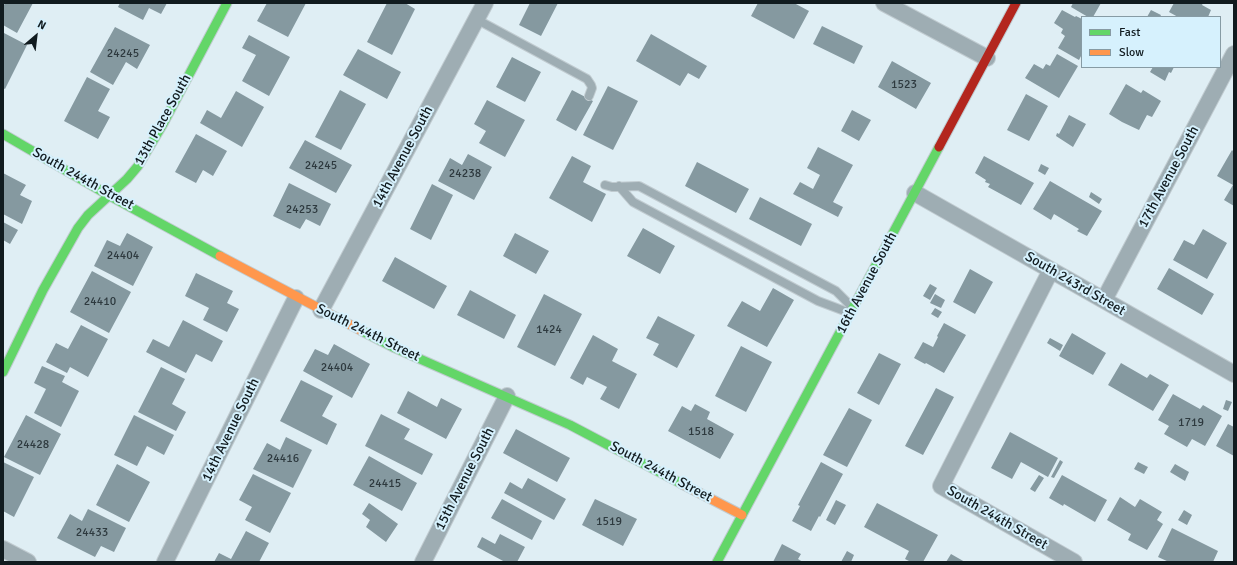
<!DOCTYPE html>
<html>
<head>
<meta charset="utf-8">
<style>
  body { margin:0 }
  #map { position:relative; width:1237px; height:565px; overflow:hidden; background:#dfeef4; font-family:Signika,sans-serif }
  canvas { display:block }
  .frame { position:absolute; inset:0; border:4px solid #111b1f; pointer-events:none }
  .legend { position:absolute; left:1081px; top:16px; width:140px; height:52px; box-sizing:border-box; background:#d6f1fd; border:1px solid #879ba4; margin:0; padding:5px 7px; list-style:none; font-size:12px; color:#111b1f }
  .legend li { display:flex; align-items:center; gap:8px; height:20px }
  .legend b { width:20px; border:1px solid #879ba4 }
  .north { position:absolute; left:16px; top:16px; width:40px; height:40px; -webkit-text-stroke:3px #d6f1fd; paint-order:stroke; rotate:28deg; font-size:11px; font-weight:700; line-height:16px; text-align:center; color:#111b1f }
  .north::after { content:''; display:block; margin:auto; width:14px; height:18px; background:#111b1f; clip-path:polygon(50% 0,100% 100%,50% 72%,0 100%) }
</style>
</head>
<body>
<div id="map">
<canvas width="1237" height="565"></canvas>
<div class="frame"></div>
<ul class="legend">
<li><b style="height:5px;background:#63d668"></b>Fast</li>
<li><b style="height:5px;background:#ff974d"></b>Slow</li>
</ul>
<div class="north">N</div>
</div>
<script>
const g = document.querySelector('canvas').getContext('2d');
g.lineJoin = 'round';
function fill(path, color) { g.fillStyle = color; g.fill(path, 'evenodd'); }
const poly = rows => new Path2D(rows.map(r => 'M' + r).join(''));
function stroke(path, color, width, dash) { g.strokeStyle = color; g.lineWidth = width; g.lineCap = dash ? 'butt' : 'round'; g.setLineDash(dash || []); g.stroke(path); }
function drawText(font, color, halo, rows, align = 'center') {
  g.font = font + ' Signika,sans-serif'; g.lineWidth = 4; g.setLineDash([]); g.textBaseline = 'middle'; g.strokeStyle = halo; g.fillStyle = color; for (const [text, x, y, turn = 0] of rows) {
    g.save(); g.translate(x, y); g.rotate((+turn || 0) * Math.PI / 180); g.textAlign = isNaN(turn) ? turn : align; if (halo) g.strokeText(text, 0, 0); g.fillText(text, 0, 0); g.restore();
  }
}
fill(poly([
  [5,3,33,3,17,33,3,25,3,7],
  [120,3,167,3,161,14,149,8,143,20,118,7],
  [267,3,306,3,288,37,257,21],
  [387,3,405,3,415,9,392,55,367,42],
  [530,3,558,3,541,36,519,25],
  [758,3,794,3,809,11,794,39,751,16],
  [1073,3,1101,3,1093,17,1088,17,1071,7],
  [1174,3,1203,3,1202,5,1211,10,1208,17,1178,17,1169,12],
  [1062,10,1075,17,1076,16,1082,19,1082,54,1079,60,1058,48,1065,36,1061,33,1063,29,1054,23],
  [1151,10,1161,15,1160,17,1147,17],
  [822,26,863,46,854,64,813,44],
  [115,27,150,45,137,69,126,62,113,85,90,72],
  [4,33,27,45,5,89,3,88,3,36],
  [651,34,707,66,699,79,688,73,680,86,636,61],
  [249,35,290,57,269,96,242,81,256,55,242,48],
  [358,49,401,72,387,99,343,75],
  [1057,54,1078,66,1059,98,1025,78,1034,64,1043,69,1046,64,1050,66],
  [512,57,541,72,525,102,496,87],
  [892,61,931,83,916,109,878,87],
  [1153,67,1174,67,1171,73,1169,72,1165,81,1150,72],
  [87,77,110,89,98,111,110,117,98,139,64,121],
  [1126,84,1141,93,1143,90,1161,101,1152,117,1147,115,1139,130,1122,122,1109,114],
  [608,86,638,101,613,150,583,135],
  [340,90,366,104,341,150,315,137],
  [572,90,593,101,576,131,556,120],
  [236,91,264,107,242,147,200,123,207,110,221,118],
  [1026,94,1048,106,1029,141,1007,130],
  [487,100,525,120,505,157,479,143,486,131,474,124],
  [852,110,871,120,859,141,841,131],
  [1069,115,1086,124,1073,147,1056,136,1057,133,1059,134],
  [196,134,227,151,213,176,203,170,196,183,175,172],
  [305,140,352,165,336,193,289,168],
  [818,147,853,165,833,202,843,207,838,217,793,194,800,182,813,189,820,175,807,168],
  [1232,150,1234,152,1234,206,1224,200,1233,185,1217,176],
  [468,154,492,167,474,200,438,181,450,158,462,165],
  [572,156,591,166,583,182,606,194,592,222,549,198],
  [984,156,1034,183,1021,205,988,187,990,184,985,182,986,180,975,173],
  [697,162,749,189,736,213,685,186],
  [1041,164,1049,168,1045,175,1038,171],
  [3,173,26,185,20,195,32,201,22,224,3,214],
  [1050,181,1102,211,1087,236,1077,231,1079,229,1054,214,1051,220,1033,209],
  [289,183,331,204,320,226,306,219,300,229,273,216],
  [432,184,453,195,431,240,410,229],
  [1091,192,1102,199,1099,204,1089,197],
  [760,197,812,224,801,246,749,219],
  [3,222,18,230,10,244,3,240],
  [643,228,675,246,660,274,627,256],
  [1203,229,1227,243,1207,279,1173,260,1184,240,1194,245],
  [127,233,153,247,133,286,94,266,107,240,120,246],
  [515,233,549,251,536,274,503,256],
  [395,257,447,286,434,309,382,281],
  [1169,268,1214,294,1202,315,1157,289],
  [970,269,993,282,975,314,953,302],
  [92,271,131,292,109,333,70,312],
  [196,273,233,291,227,303,239,309,227,332,203,320,209,308,185,296],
  [930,284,937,288,930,300,923,296],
  [773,288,794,300,767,347,727,326,742,301,760,311],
  [470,290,516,315,504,339,457,315],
  [544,294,582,314,555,366,517,347],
  [935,294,945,300,941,308,930,303],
  [935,308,942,312,938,318,931,314],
  [658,316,695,335,677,368,653,355,659,344,646,338],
  [183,320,223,341,212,362,196,354,186,373,146,352,153,339,169,347],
  [944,323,966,335,944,373,926,363,925,364,914,358,923,342,933,347,938,337,937,336],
  [81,325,108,339,88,377,70,367,67,373,46,362,56,343,68,349],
  [1072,333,1106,353,1093,375,1059,356],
  [593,335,618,349,612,361,637,374,619,409,600,399,607,387,587,377,583,385,570,378],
  [1050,338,1063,345,1060,351,1047,343],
  [334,344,370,364,352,398,303,371,315,349,328,355],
  [741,346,772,362,746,412,715,396],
  [879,353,901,364,879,405,857,393],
  [1121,363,1147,378,1150,374,1169,385,1153,411,1108,385],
  [42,366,65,376,62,382,79,391,61,427,34,413,46,389,34,383],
  [161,367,185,379,172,404,186,412,176,431,138,412],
  [301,380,333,396,322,416,337,424,327,445,280,421],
  [936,388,954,397,923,455,905,446],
  [408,391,437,407,441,398,462,409,446,439,397,413],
  [1173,394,1200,409,1203,405,1222,416,1205,446,1192,439,1187,447,1164,434,1169,426,1158,420],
  [1226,400,1232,402,1228,411,1223,409],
  [695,404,710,412,707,419,734,434,720,459,668,431,682,406,691,411],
  [849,408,872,420,847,467,823,455],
  [381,414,410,429,404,439,433,454,422,475,365,446],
  [26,415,61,434,40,475,4,457],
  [134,415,174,435,164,455,147,446,137,466,114,455],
  [1228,424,1234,427,1234,456,1216,446],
  [516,429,570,458,557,482,503,453],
  [1010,432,1058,458,1048,477,1021,462,1012,479,991,468],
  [286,437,312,450,293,488,253,469,267,443,280,450],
  [369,456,417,483,402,511,353,485],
  [1060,460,1063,462,1054,478,1051,477],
  [3,462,34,477,14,517,3,511],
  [821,462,843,474,820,517,819,516,811,531,792,521,800,506,798,505],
  [1138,462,1148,467,1144,474,1134,469],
  [117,464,150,482,129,522,96,505],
  [1175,464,1189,472,1185,481,1170,472],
  [253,474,291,493,270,533,245,520,252,507,239,500],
  [1039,475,1044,478,1035,492,1030,489],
  [1062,475,1107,500,1095,522,1064,504,1063,506,1049,498],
  [528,478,566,499,554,520,504,493,510,482,522,489],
  [1120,497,1135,507,1140,499,1162,512,1157,520,1163,524,1147,550,1128,540,1131,534,1107,520],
  [502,499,542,521,532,540,491,518],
  [595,499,637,519,623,546,582,525],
  [836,500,846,505,835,525,826,520],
  [369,503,398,524,386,542,366,527,370,520,362,514],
  [877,503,938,535,923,562,911,562,905,559,909,551,864,527],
  [88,509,126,528,114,552,101,546,95,557,57,538,70,514,82,521],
  [1184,510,1192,515,1187,525,1178,520],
  [1172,528,1218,551,1213,562,1169,562,1158,557],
  [246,531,269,543,259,562,214,562,219,553,231,559],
  [500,534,525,547,517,562,505,562,477,547,482,537,495,544],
  [782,544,801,554,798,559,803,562,773,562],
  [847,551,854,555,851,562,841,562],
  [951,554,965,562,946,562]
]), '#8599a0');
const lane = poly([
  [476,19,587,79,591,85,592,88,589,96],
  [605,185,612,187,639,186,836,291,853,308],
  [619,186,633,202,818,301,850,313]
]);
const street = poly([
  [884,3,987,58],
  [915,193,1234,374],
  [1051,270,941,486,1074,562],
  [1104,300,1234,54],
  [321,310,485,3],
  [3,549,28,562],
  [165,562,296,298],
  [423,562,507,396]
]);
const fast = poly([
  [3,134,110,196,220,256],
  [362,331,395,348,570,425,682,484],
  [3,372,43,290,78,228,88,215,127,179,138,166,163,124,227,3],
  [717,562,939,147]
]);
const slow = poly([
  [220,256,362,331],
  [682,484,742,515]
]);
const jam = poly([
  [939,147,1016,3]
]);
stroke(lane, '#c0cbd0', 10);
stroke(street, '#c0cbd0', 18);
stroke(fast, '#c0cbd0', 11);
stroke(slow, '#c0cbd0', 11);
stroke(jam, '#c0cbd0', 11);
stroke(lane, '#9eadb3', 8);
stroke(street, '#9eadb3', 16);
stroke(fast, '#63d668', 9);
stroke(slow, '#ff974d', 9);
stroke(jam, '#b3261e', 9);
drawText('12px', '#2e3a3f', null, [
  ["24245",123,54],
  ["1523",904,85],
  ["24245",321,166],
  ["24238",465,174],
  ["24253",302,210],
  ["24404",123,256],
  ["24410",100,302],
  ["1424",549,330],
  ["24404",337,368],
  ["1719",1191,423],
  ["1518",701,432],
  ["24428",33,445],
  ["24416",283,459],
  ["24415",385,484],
  ["1519",609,522],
  ["24433",92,533]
]);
drawText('14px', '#111b1f', '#d6f1fd', [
  ["13th Place South",163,120,-61],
  ["14th Avenue South",403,157,-62],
  ["17th Avenue South",1169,177,-62],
  ["South 244th Street",83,179,29],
  ["16th Avenue South",867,283,-62],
  ["South 243rd Street",1075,284,30],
  ["South 244th Street",368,333,26],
  ["14th Avenue South",231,430,-64],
  ["South 244th Street",661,472,28],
  ["15th Avenue South",465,479,-63],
  ["South 244th Street",997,518,30]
]);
</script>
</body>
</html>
